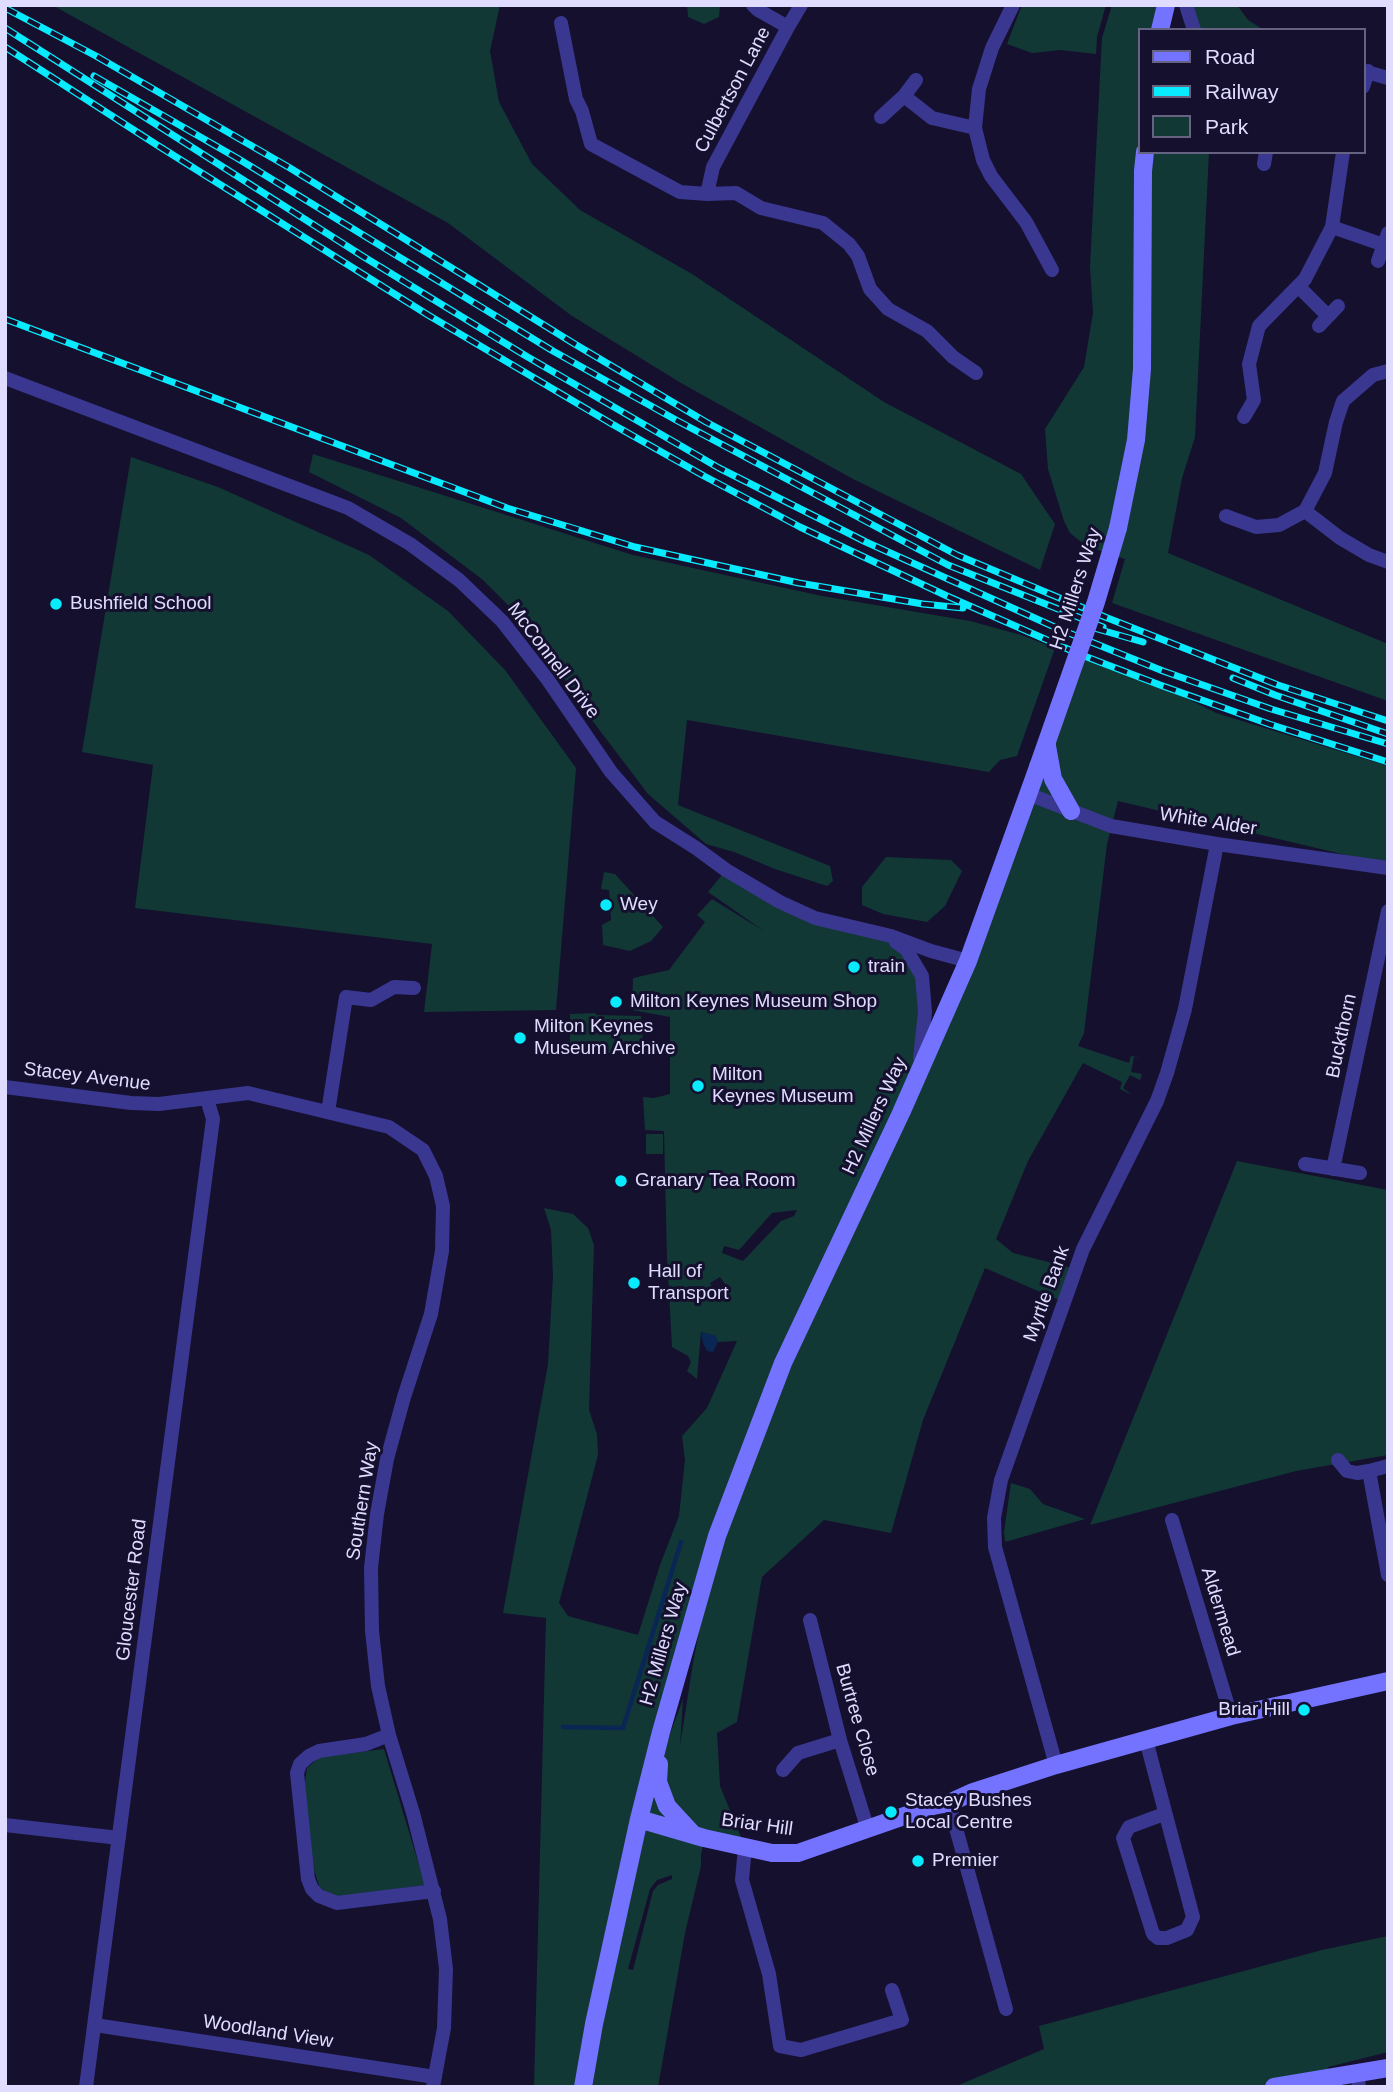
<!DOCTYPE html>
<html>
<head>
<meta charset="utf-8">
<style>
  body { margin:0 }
  #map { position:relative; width:1393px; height:2092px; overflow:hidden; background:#14102e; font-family:Helvetica,sans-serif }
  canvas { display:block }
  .frame { position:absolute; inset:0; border:7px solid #e0dcff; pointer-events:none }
  .legend { position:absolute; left:1138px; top:28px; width:228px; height:126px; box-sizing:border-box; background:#14102e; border:2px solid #666282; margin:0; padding:9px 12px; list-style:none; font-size:21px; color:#e0dcff }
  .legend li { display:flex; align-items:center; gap:14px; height:35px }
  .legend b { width:35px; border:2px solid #666282 }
</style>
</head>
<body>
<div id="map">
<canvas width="1393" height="2092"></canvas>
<div class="frame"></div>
<ul class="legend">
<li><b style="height:9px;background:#7473ff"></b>Road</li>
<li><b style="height:9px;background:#08ebff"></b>Railway</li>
<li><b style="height:19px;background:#123836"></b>Park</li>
</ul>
</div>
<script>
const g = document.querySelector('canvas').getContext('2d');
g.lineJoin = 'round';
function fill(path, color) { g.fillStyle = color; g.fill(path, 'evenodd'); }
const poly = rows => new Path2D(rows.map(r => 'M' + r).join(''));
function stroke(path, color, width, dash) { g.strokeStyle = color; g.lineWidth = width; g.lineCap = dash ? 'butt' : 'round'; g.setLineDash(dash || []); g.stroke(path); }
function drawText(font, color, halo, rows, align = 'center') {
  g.font = font + ' Helvetica,sans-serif'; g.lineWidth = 6; g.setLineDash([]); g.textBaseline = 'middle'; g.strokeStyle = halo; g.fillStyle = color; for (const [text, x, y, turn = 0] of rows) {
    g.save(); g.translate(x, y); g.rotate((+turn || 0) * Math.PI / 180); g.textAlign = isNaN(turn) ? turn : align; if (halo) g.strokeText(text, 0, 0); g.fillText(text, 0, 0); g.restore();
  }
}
fill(poly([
  [52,5,500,5,490,51,499,102,532,164,580,210,692,274,884,402,1021,474,1055,524,1040,570,853,479,681,383,572,316,448,223],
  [687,5,720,5,719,17,704,24,688,17],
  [1022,5,1106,5,1097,37,1096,54,1061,50,1032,53,1007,44],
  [1112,5,1156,5,1159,30,1139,30,1139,152,1209,152,1195,437,1182,478,1168,553,1388,644,1388,701,1112,603,1125,559,1086,546,1070,533,1064,521,1048,469,1045,429,1084,367,1093,313,1090,266,1102,38],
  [1186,5,1237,5,1248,20,1264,30,1194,30],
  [313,454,633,555,822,596,970,621,1021,635,1055,648,1017,756,1000,760,989,772,687,720,678,805,830,866,833,881,827,886,775,869,734,852,706,844,648,794,585,711,533,630,483,580,401,518,309,472],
  [131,457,218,487,369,555,448,611,505,670,576,768,556,1010,424,1012,432,944,135,908,153,765,82,752],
  [1079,654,1160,685,1216,713,1388,766,1388,865,1118,801,1107,844,1084,1033,1078,1046,1129,1063,1131,1056,1144,1058,1134,1057,1131,1072,1142,1074,1140,1080,1130,1075,1123,1088,1132,1095,1120,1089,1122,1082,1083,1063,1028,1161,996,1239,1013,1253,1072,1268,1061,1301,985,1268,923,1420,891,1533,824,1520,762,1577,737,1722,717,1733,720,1786,745,1847,704,1839,701,1855,701,1866,685,1933,658,2087,534,2087,546,1618,503,1613,548,1364,553,1276,551,1230,544,1208,573,1214,588,1228,594,1245,589,1410,597,1434,598,1455,559,1603,568,1616,638,1635,660,1565,679,1516,685,1460,682,1436,707,1408,737,1341,718,1342,715,1336,701,1332,697,1379,687,1371,691,1362,688,1356,672,1347,667,1258,664,1131,645,1130,643,1097,654,1098,670,1094,670,1017,632,1010,633,978,669,970,705,922,697,915,712,899,764,931,708,892,726,870,780,902,886,935,922,976,919,1070],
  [797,1210,794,1216,781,1221,743,1261,722,1253,724,1246,739,1250,772,1213],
  [720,1277,728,1288,716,1296,705,1292,713,1289,710,1283],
  [715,1547,693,1663,680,1746,683,1699,642,1810],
  [672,1875,672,1879,658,1885,653,1891,633,1970,628,1969,650,1889,657,1880],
  [886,857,951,860,962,871,945,906,927,922,883,914,862,905,862,887],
  [604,872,615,874,663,927,651,941,630,951,603,945,602,925,611,920,609,890,601,889],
  [595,1013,596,1015,641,1016,644,1052,570,1055,570,1014],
  [646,1134,663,1134,663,1154,646,1154],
  [1237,1161,1388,1190,1388,1455,1296,1471,1090,1525],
  [1011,1483,1030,1489,1043,1504,1085,1519,1005,1542,1004,1532],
  [384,1749,425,1885,332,1898,319,1886,314,1869,304,1788,307,1768,320,1757],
  [1388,1936,1388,2052,1328,2067,1330,2077,1320,2087,954,2087,1044,2049,1039,2026,1322,1950]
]), '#123836');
fill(poly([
  [701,1332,716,1336,718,1342,713,1352,707,1351,703,1343]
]), '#092654');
stroke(poly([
  [563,1727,623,1728,681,1542]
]), '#092654', 4.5);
stroke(poly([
  [753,5,758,10,788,27],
  [1013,5,992,48,979,89,975,128,983,160,991,176,1026,222,1052,270],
  [1186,5,1194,30],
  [561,23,576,99,582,111,591,144,680,192,707,194,713,167,788,27,801,5],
  [1363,71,1388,78],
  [1363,87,1368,71],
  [904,96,932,118,975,128],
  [881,117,904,96,916,80],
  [1264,164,1266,152],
  [707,194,736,193,761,208,823,223,849,244,858,256,870,289,888,309,927,331,953,357,976,373],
  [1332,227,1384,245],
  [1378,261,1388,233],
  [1298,286,1328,316],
  [1319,326,1338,306],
  [5,378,348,508,410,544,459,580,502,621,548,680,611,772,655,822,696,848,726,870,780,902,815,918,891,936,931,951,968,961],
  [1244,417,1254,400,1249,364,1259,326,1305,279,1332,227,1343,152],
  [1305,511,1340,538,1369,555,1388,562],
  [1226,516,1256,527,1279,525,1305,511,1325,473,1336,422,1343,401,1373,375,1388,371],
  [1028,794,1111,826,1217,844,1388,868],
  [896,942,906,949,922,976,925,1012,920,1058],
  [5,1087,131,1103,159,1104,248,1093,389,1127,423,1150,436,1176,443,1206,442,1251,431,1314,404,1397,387,1459,377,1514,371,1568,372,1631,378,1686,389,1735,413,1813,440,1919,446,1969,444,2028,433,2087],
  [328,1112,346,997,371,1000,394,987,414,988],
  [1305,1164,1360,1173],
  [1333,1169,1388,911],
  [1338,1460,1347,1471,1357,1473,1369,1471,1388,1575],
  [1369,1471,1388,1466],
  [1172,1520,1231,1716],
  [810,1620,840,1740,868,1830],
  [389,1735,366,1744,319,1751,309,1756,300,1764,297,1773,308,1879,312,1889,319,1896,337,1903,434,1891],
  [1146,1740,1193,1917,1187,1930,1167,1938,1158,1938,1153,1934,1123,1838,1129,1827,1164,1814],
  [1056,1765,995,1547,994,1518,1001,1480,1083,1249,1157,1101,1167,1073,1185,1009,1217,844],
  [783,1770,798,1753,840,1740],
  [949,1803,1006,2009],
  [5,1825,119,1838],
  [745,1847,742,1880,769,1974,780,2046,801,2050,902,2020,892,1990],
  [95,2025,435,2077],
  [1357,2072,1359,2087],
  [86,2087,213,1119,207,1099]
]), '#393790', 14);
stroke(poly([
  [1160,30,1166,5],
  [1118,528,1136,440,1142,369,1143,171,1145,152],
  [1047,746,1053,779,1071,811],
  [659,1764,658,1782,667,1806,692,1833],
  [639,1819,704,1838,745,1847,772,1853,798,1853,933,1806,949,1803,973,1792,1056,1765,1231,1716,1388,1681],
  [583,2087,594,2024,639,1819,661,1732,717,1536,783,1363,901,1113,968,961,1038,767],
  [1274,2087,1388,2068]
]), '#7473ff', 18);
const rail = poly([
  [5,8,96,56,290,168,573,343,706,422,957,555,1105,617,1278,685,1388,721],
  [5,28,364,257,526,356,719,468,866,542,1059,629,1163,671,1271,709,1388,744],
  [5,47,157,145,428,315,612,424,704,476,800,527,947,596,1079,654,1160,685,1269,724,1388,762],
  [94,76,237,158,553,351,676,420,948,565,1103,627],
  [5,319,507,508,635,547,799,583,923,604,963,608],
  [1094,628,1143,642],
  [1233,678,1275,695,1388,734]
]);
stroke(rail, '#08ebff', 7);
stroke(rail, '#14102e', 4.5, [13]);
stroke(poly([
  [1038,767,1096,602,1118,528]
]), '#7473ff', 18);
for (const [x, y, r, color] of [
  [56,604,7,"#08ebff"],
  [606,905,7,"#08ebff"],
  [854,967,7,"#08ebff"],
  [616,1002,7,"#08ebff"],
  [520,1038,7,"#08ebff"],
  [698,1086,7,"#08ebff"],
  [621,1181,7,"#08ebff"],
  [634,1283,7,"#08ebff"],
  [1304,1710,7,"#08ebff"],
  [891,1812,7,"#08ebff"],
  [918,1861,7,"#08ebff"]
]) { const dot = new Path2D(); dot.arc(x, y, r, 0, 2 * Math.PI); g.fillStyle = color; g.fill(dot); stroke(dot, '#14102e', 2.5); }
drawText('19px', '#e0dcff', '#14102e', [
  ["Culbertson Lane",733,90,-62],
  ["H2 Millers Way",1076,589,-72],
  ["McConnell Drive",553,661,53],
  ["White Alder",1208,822,9],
  ["Buckthorn",1342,1036,-78],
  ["Stacey Avenue",87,1077,7],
  ["H2 Millers Way",875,1116,-65],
  ["Myrtle Bank",1047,1294,-70],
  ["Southern Way",363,1501,-81],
  ["Gloucester Road",132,1590,-83],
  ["Aldermead",1220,1612,73],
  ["H2 Millers Way",664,1644,-74],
  ["Burtree Close",857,1720,74],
  ["Briar Hill",757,1825,8],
  ["Woodland View",268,2032,9]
]);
drawText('19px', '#e0dcff', '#14102e', [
  ["Bushfield School",70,604],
  ["Wey",620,905],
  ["train",868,967],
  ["Milton Keynes Museum Shop",630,1002],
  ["Milton Keynes",534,1027],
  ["Museum Archive",534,1049],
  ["Milton",712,1075],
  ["Keynes Museum",712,1097],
  ["Granary Tea Room",635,1181],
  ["Hall of",648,1272],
  ["Transport",648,1294],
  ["Briar Hill",1290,1710,"right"],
  ["Stacey Bushes",905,1801],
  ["Local Centre",905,1823],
  ["Premier",932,1861]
], 'left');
</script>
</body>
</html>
